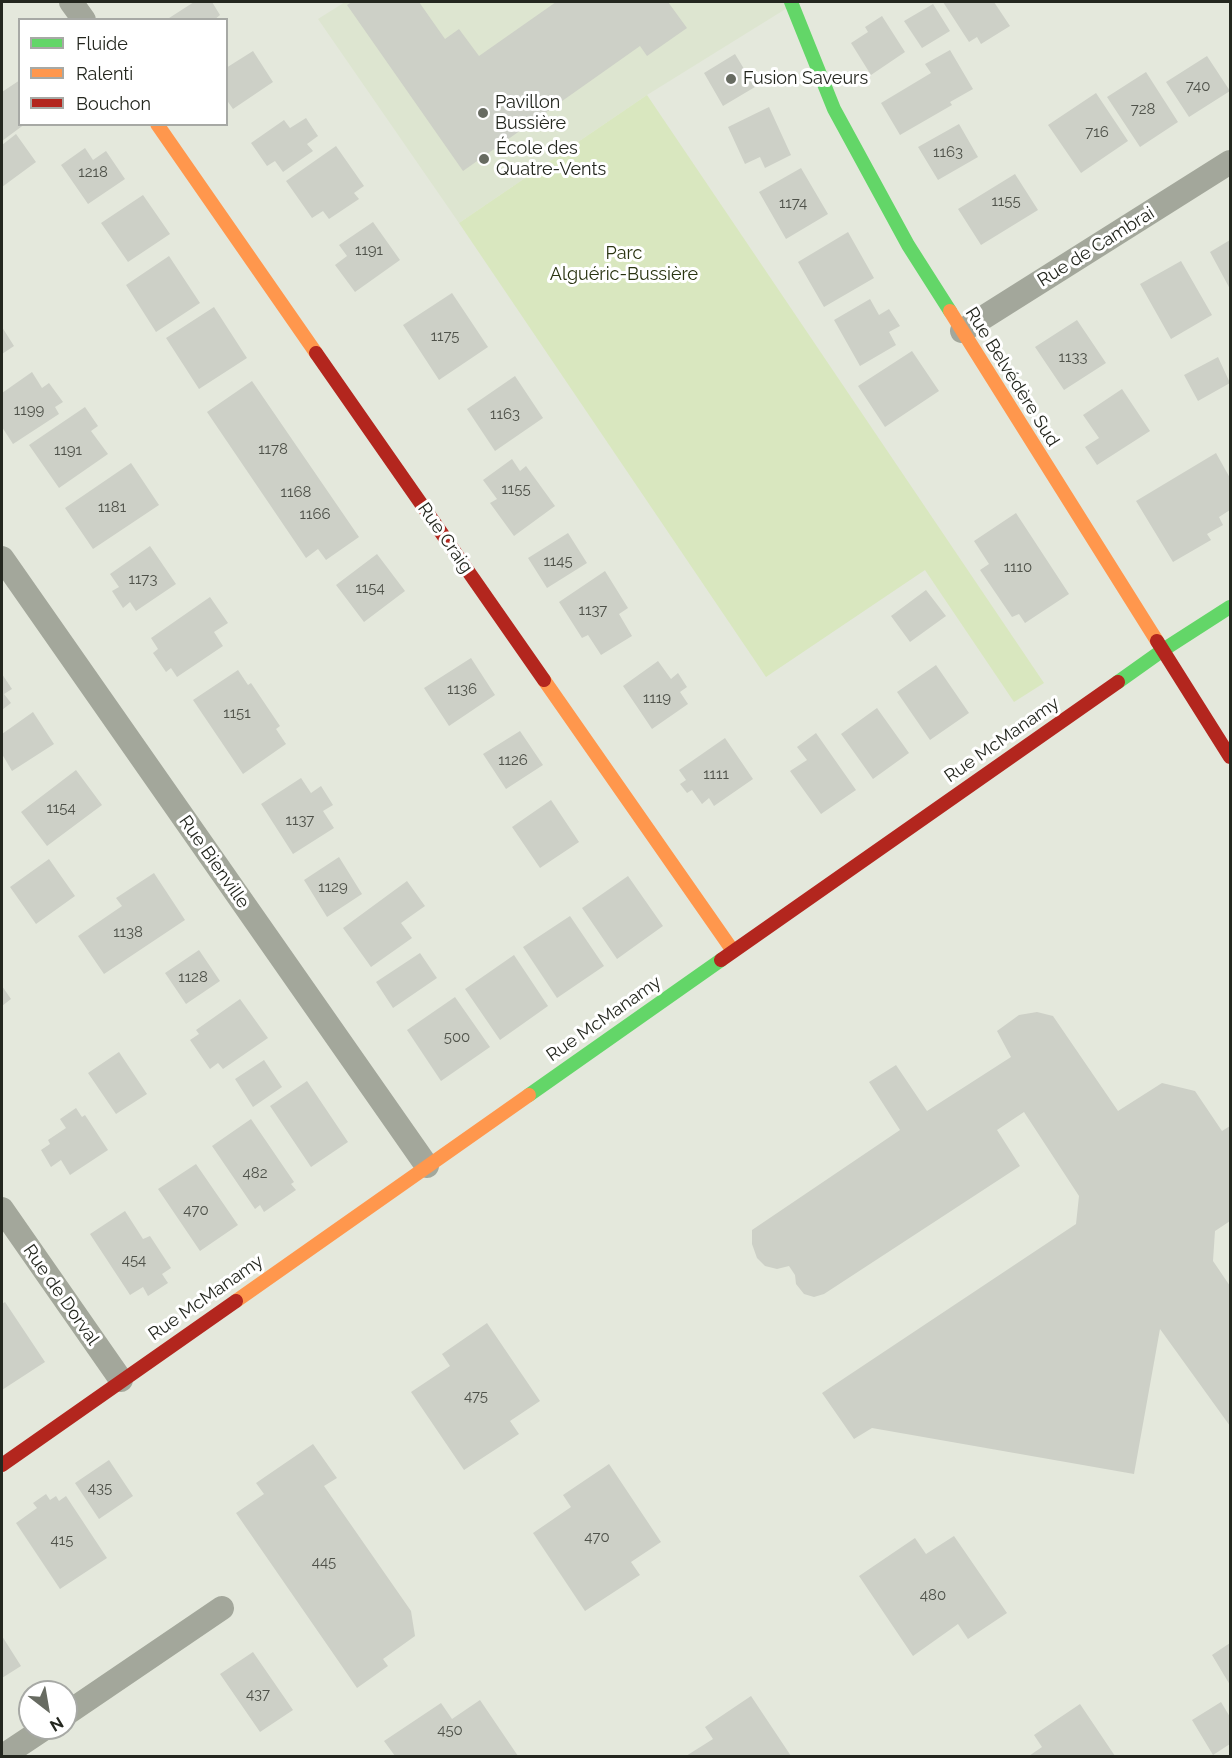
<!DOCTYPE html>
<html>
<head>
<meta charset="utf-8">
<style>
  body { margin:0 }
  #map { position:relative; width:1232px; height:1758px; overflow:hidden; background:#e4e8dc; font-family:Raleway,sans-serif }
  canvas { display:block }
  .frame { position:absolute; inset:0; border:3px solid #24271f; pointer-events:none }
  .legend { position:absolute; left:18px; top:18px; width:210px; height:108px; box-sizing:border-box; background:#fff; border:2px solid #a7a9a5; margin:0; padding:8px 10px; list-style:none; font-size:18px; color:#24271f }
  .legend li { display:flex; align-items:center; gap:12px; height:30px }
  .legend b { width:30px; border:2px solid #a7a9a5 }
  .north { position:absolute; left:18px; top:1680px; width:60px; height:60px; box-sizing:border-box; background:#fff; border:2px solid #a7a9a5; border-radius:50%; rotate:149deg; font-size:16px; font-weight:700; line-height:24px; text-align:center; color:#24271f }
  .north::after { content:''; display:block; margin:auto; width:21px; height:27px; background:#676b61; clip-path:polygon(50% 0,100% 100%,50% 72%,0 100%) }
</style>
</head>
<body>
<div id="map">
<canvas width="1232" height="1758"></canvas>
<div class="frame"></div>
<ul class="legend">
<li><b style="height:8px;background:#63d668"></b>Fluide</li>
<li><b style="height:8px;background:#ff974d"></b>Ralenti</li>
<li><b style="height:8px;background:#b3261e"></b>Bouchon</li>
</ul>
<div class="north">N</div>
</div>
<script>
const g = document.querySelector('canvas').getContext('2d');
g.lineJoin = 'round';
function fill(path, color) { g.fillStyle = color; g.fill(path, 'evenodd'); }
const poly = rows => new Path2D(rows.map(r => 'M' + r).join(''));
function stroke(path, color, width, dash) { g.strokeStyle = color; g.lineWidth = width; g.lineCap = dash ? 'butt' : 'round'; g.setLineDash(dash || []); g.stroke(path); }
function drawText(font, color, halo, rows, align = 'center') {
  g.font = font + ' Raleway,sans-serif'; g.lineWidth = 6; g.setLineDash([]); g.textBaseline = 'middle'; g.strokeStyle = halo; g.fillStyle = color; for (const [text, x, y, turn = 0] of rows) {
    g.save(); g.translate(x, y); g.rotate((+turn || 0) * Math.PI / 180); g.textAlign = isNaN(turn) ? turn : align; if (halo) g.strokeText(text, 0, 0); g.fillText(text, 0, 0); g.restore();
  }
}
fill(poly([
  [345,2,791,2,792,5,647,95,459,223,318,19]
]), '#dde5d0');
fill(poly([
  [647,95,1044,683,1014,702,925,570,766,677,459,223]
]), '#d9e7bf');
fill(poly([
  [194,2,212,2,220,15,214,20,166,20],
  [352,2,419,2,445,39,459,29,479,56,556,2,668,2,687,28,647,56,640,46,463,171,347,5],
  [943,2,994,2,1010,26,981,44,977,37,969,42],
  [933,4,950,31,922,48,904,21],
  [882,16,905,52,871,75,851,43,868,32,865,27],
  [950,50,973,89,950,102,952,105,900,135,881,103,931,73,925,64],
  [253,51,273,82,233,109,226,99,226,68],
  [735,54,755,87,723,106,704,73],
  [1207,56,1230,91,1189,117,1166,82],
  [1146,72,1178,122,1140,147,1107,97],
  [20,80,20,124,25,124,2,141,2,92],
  [1096,93,1128,141,1081,173,1048,125],
  [769,107,791,155,765,168,760,157,745,164,728,127],
  [306,118,318,136,307,144,313,151,283,172,275,161,267,166,251,143,284,120,290,128],
  [959,124,978,157,938,180,918,147],
  [16,134,36,162,2,187,2,145],
  [336,146,364,186,354,193,359,199,329,219,323,211,312,218,286,181],
  [85,148,93,160,106,151,125,179,88,204,61,165],
  [801,168,828,214,786,239,759,192],
  [1015,174,1038,210,981,245,958,209],
  [143,195,170,234,128,262,101,223],
  [373,222,400,260,355,292,335,265,347,256,339,245],
  [848,232,874,278,824,307,798,262],
  [1230,240,1230,289,1210,252],
  [169,256,200,303,156,332,126,285],
  [1181,261,1212,315,1171,339,1140,284],
  [452,293,488,347,439,380,403,325],
  [870,299,879,315,889,309,900,326,889,332,896,345,860,366,834,320],
  [214,307,247,358,199,389,166,338],
  [1077,320,1106,363,1064,390,1035,347],
  [2,327,14,346,2,354],
  [912,351,939,391,885,427,858,386],
  [1218,357,1230,383,1198,401,1184,375],
  [32,372,42,388,49,383,63,402,55,407,59,414,13,444,2,427,2,393],
  [515,376,543,418,495,451,467,409],
  [252,381,359,537,326,560,318,549,306,558,207,412],
  [1122,389,1150,431,1097,465,1085,447,1099,438,1083,415],
  [85,407,98,426,91,431,108,454,59,488,29,445],
  [1216,453,1230,478,1230,510,1219,517,1223,525,1207,534,1211,540,1173,562,1136,501],
  [512,459,520,471,526,466,555,506,514,536,490,503,497,499,483,480],
  [131,463,159,505,93,549,65,508],
  [1016,513,1069,594,1025,623,1019,614,1012,617,980,570,989,564,974,541],
  [568,533,587,563,547,588,528,558],
  [150,546,176,584,136,611,130,602,123,608,112,591,119,587,110,574],
  [377,554,405,591,364,622,336,585],
  [605,571,628,608,619,614,632,636,601,655,588,635,582,638,559,602],
  [926,590,946,616,910,642,891,616],
  [210,597,228,623,214,632,223,646,177,677,171,668,166,672,153,653,158,649,151,638],
  [471,658,495,695,449,726,424,688],
  [658,661,671,679,678,673,687,687,680,692,688,704,652,729,623,686],
  [936,665,969,713,930,740,897,692],
  [238,670,248,685,251,683,280,726,276,729,286,744,243,774,193,700],
  [2,674,12,689,4,694,11,703,2,710],
  [877,708,909,753,873,779,841,734],
  [33,712,54,744,12,771,2,754,2,734],
  [520,731,543,765,506,789,483,754],
  [816,733,856,790,821,814,790,771,807,760,797,747],
  [725,738,753,779,714,806,709,798,702,804,692,790,687,793,680,784,686,780,679,770],
  [76,770,102,805,47,846,21,812],
  [301,778,311,793,321,786,333,805,323,811,334,828,293,854,261,804],
  [551,800,579,842,540,868,512,827],
  [339,857,362,894,327,917,304,880],
  [49,859,75,896,36,924,10,887],
  [154,873,185,920,104,974,78,936,122,906,116,898],
  [628,876,663,926,617,959,582,908],
  [407,881,425,906,401,923,412,938,371,967,343,928],
  [570,916,604,966,557,998,523,947],
  [199,950,220,981,186,1004,165,973],
  [420,953,437,978,393,1008,376,982],
  [514,955,548,1006,500,1040,465,989],
  [2,986,11,999,2,1006],
  [455,997,490,1047,441,1081,407,1030],
  [240,999,268,1038,223,1069,218,1063,210,1069,190,1040,199,1034,196,1030],
  [1037,1012,1053,1016,1118,1111,1162,1083,1195,1091,1222,1131,1230,1126,1230,1221,1215,1231,1213,1261,1230,1286,1230,1426,1160,1329,1134,1474,872,1428,854,1439,822,1393,1076,1224,1079,1196,1024,1112,997,1130,1020,1166,824,1294,814,1297,804,1294,796,1284,795,1275,789,1266,777,1269,765,1266,757,1258,752,1244,752,1230,900,1130,869,1082,896,1065,927,1111,1011,1057,997,1031,1019,1015],
  [119,1052,147,1094,116,1114,88,1073],
  [264,1060,282,1087,253,1107,235,1079],
  [307,1081,348,1142,311,1167,270,1106],
  [76,1108,82,1117,85,1115,108,1150,70,1175,61,1160,51,1167,41,1150,50,1144,48,1140,66,1128,60,1119],
  [251,1119,294,1182,291,1184,296,1190,264,1212,260,1205,255,1209,212,1146],
  [196,1164,238,1225,200,1251,158,1189],
  [125,1211,143,1239,150,1236,171,1268,162,1274,168,1283,148,1296,143,1287,130,1295,90,1234],
  [5,1302,45,1362,2,1390,2,1304],
  [487,1323,540,1401,510,1421,519,1434,464,1470,411,1392,450,1366,442,1354],
  [313,1444,337,1478,324,1486,411,1611,415,1636,383,1659,388,1666,357,1688,236,1513,264,1494,256,1483],
  [109,1460,133,1496,99,1519,75,1483],
  [609,1464,661,1542,631,1562,640,1575,585,1611,533,1533,571,1507,563,1495],
  [46,1494,50,1500,56,1496,59,1501,66,1496,107,1558,60,1589,16,1523,37,1508,33,1503],
  [954,1536,1007,1613,968,1639,958,1624,913,1656,859,1576,915,1538,926,1554],
  [2,1636,21,1666,2,1678],
  [1230,1643,1230,1685,1212,1655],
  [253,1652,293,1710,260,1732,220,1674],
  [751,1696,791,1756,686,1756,713,1739,705,1727],
  [480,1700,518,1756,395,1756,384,1741,441,1703,452,1719],
  [1221,1702,1230,1717,1230,1744,1213,1755,1192,1720],
  [1080,1704,1115,1756,1029,1756,1042,1747,1034,1735]
]), '#cdd0c7');
stroke(poly([
  [71,2,84,20],
  [962,331,1230,162],
  [2,558,427,1166],
  [2,1209,121,1380],
  [66,1714,222,1608],
  [3,1756,45,1728]
]), '#a3a79b', 24);
stroke(poly([
  [791,2,834,109,908,245,950,311],
  [1118,682,1163,650,1230,607],
  [529,1095,721,960]
]), '#63d668', 14);
stroke(poly([
  [157,124,316,353],
  [950,311,1157,641],
  [544,680,733,951],
  [236,1301,529,1095]
]), '#ff974d', 14);
stroke(poly([
  [316,353,544,680],
  [1157,641,1230,757],
  [721,960,1118,682],
  [2,1465,236,1301]
]), '#b3261e', 14);
for (const [x, y, r, color] of [
  [731,79,6,"#676b61"],
  [483,113,6,"#676b61"],
  [484,159,6,"#676b61"]
]) { const dot = new Path2D(); dot.arc(x, y, r, 0, 2 * Math.PI); g.fillStyle = color; g.fill(dot); stroke(dot, '#fff', 2); }
drawText('15px', '#4f524a', null, [
  ["740",1198,86],
  ["728",1143,109],
  ["716",1097,132],
  ["1163",948,152],
  ["1218",93,172],
  ["1155",1006,201],
  ["1174",793,203],
  ["1191",369,250],
  ["1175",445,336],
  ["1133",1073,357],
  ["1199",29,410],
  ["1163",505,414],
  ["1178",273,449],
  ["1191",68,450],
  ["1155",516,489],
  ["1168",296,492],
  ["1181",112,507],
  ["1166",315,514],
  ["1145",558,561],
  ["1110",1018,567],
  ["1173",143,579],
  ["1154",370,588],
  ["1137",593,610],
  ["1136",462,689],
  ["1119",657,698],
  ["1151",237,713],
  ["1126",513,760],
  ["1111",716,774],
  ["1154",61,808],
  ["1137",300,820],
  ["1129",333,887],
  ["1138",128,932],
  ["1128",193,977],
  ["500",457,1037],
  ["482",255,1173],
  ["470",196,1210],
  ["454",134,1260],
  ["475",476,1396],
  ["435",100,1488],
  ["470",597,1537],
  ["415",62,1540],
  ["445",324,1562],
  ["480",933,1595],
  ["437",258,1694],
  ["450",450,1730]
]);
drawText('18px', '#24271f', '#fff', [
  ["Fusion Saveurs",743,79],
  ["Pavillon",495,103],
  ["Bussière",495,124],
  ["École des",496,149],
  ["Quatre-Vents",496,170]
], 'left');
drawText('18px', '#24271f', '#fff', [
  ["Rue de Cambrai",1096,247,-32],
  ["Rue Belvédère Sud",1012,377,58],
  ["Rue Craig",445,538,55],
  ["Rue McManamy",1002,740,-35],
  ["Rue Bienville",214,862,55],
  ["Rue McManamy",604,1019,-35],
  ["Rue de Dorval",61,1295,55],
  ["Rue McManamy",206,1298,-35]
]);
drawText('18px', '#2a3411', '#fff', [
  ["Parc",624,254],
  ["Alguéric-Bussière",624,275]
]);
</script>
</body>
</html>
